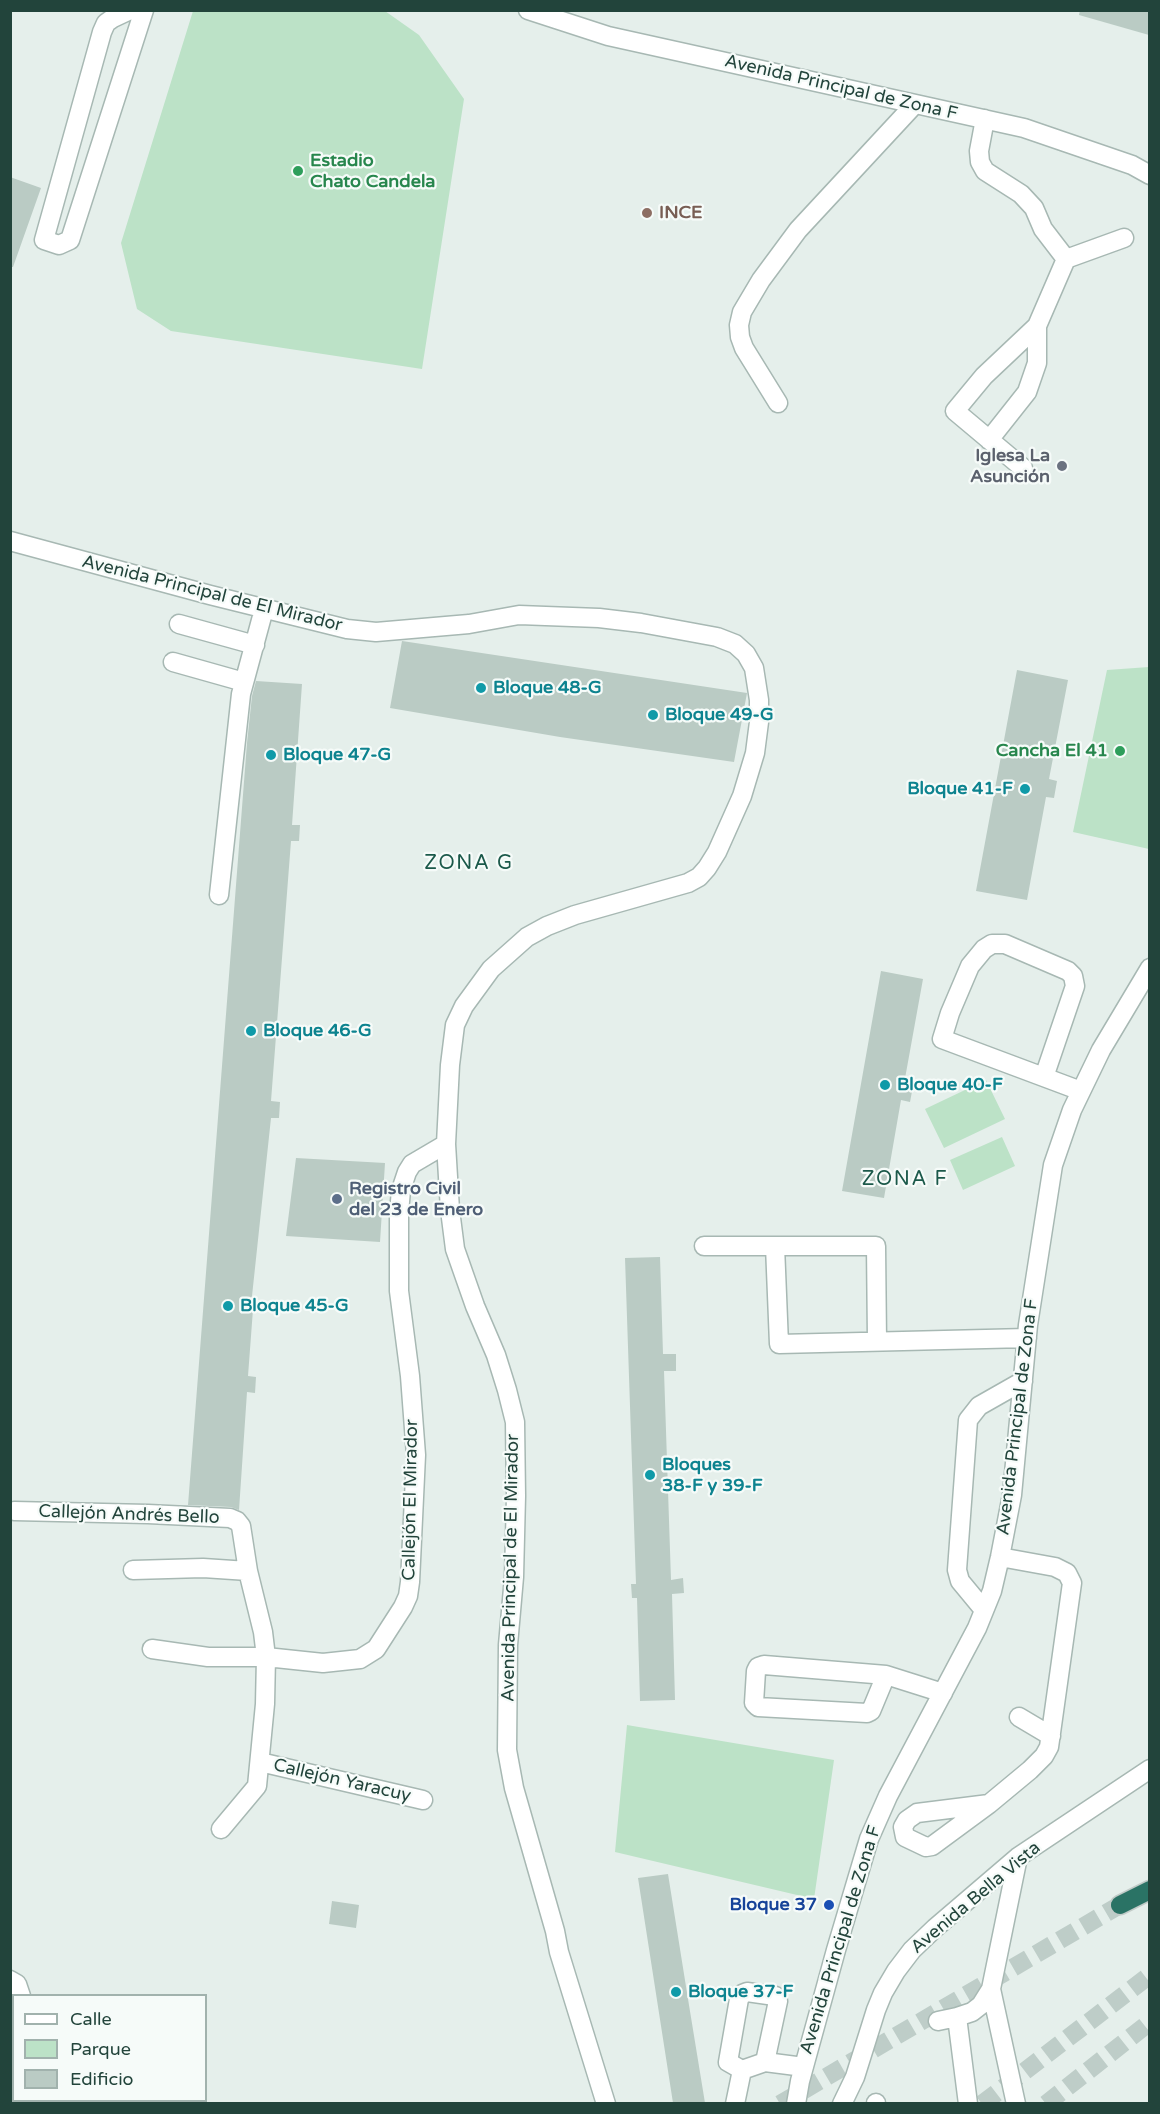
<!DOCTYPE html>
<html>
<head>
<meta charset="utf-8">
<style>
  body { margin:0 }
  #map { position:relative; width:1160px; height:2114px; overflow:hidden; background:#e5efeb; font-family:"Varela Round",sans-serif }
  canvas { display:block }
  .frame { position:absolute; inset:0; border:12px solid #22443b; pointer-events:none }
  .legend { position:absolute; left:12px; top:1994px; width:195px; height:108px; box-sizing:border-box; background:#f6fbf9; border:2px solid #a1b2ad; margin:0; padding:8px 10px; list-style:none; font-size:18px; color:#22443b }
  .legend li { display:flex; align-items:center; gap:12px; height:30px }
  .legend b { width:30px; border:2px solid #a1b2ad }
</style>
</head>
<body>
<div id="map">
<canvas width="1160" height="2114"></canvas>
<div class="frame"></div>
<ul class="legend">
<li><b style="height:8px;background:#fff"></b>Calle</li>
<li><b style="height:16px;background:#bce2c7"></b>Parque</li>
<li><b style="height:16px;background:#bacbc4"></b>Edificio</li>
</ul>
</div>
<script>
const g = document.querySelector('canvas').getContext('2d');
g.lineJoin = 'round';
function fill(path, color) { g.fillStyle = color; g.fill(path, 'evenodd'); }
const poly = rows => new Path2D(rows.map(r => 'M' + r).join(''));
function stroke(path, color, width, dash) { g.strokeStyle = color; g.lineWidth = width; g.lineCap = dash ? 'butt' : 'round'; g.setLineDash(dash || []); g.stroke(path); }
function drawText(font, color, halo, rows, align = 'center') {
  g.font = font + ' "Varela Round",sans-serif'; g.lineWidth = 4.5; g.setLineDash([]); g.textBaseline = 'middle'; g.strokeStyle = halo; g.fillStyle = color; for (const [text, x, y, turn = 0] of rows) {
    g.save(); g.translate(x, y); g.rotate((+turn || 0) * Math.PI / 180); g.textAlign = isNaN(turn) ? turn : align; if (halo) g.strokeText(text, 0, 0); g.fillText(text, 0, 0); g.restore();
  }
}
fill(poly([
  [193,11,385,11,419,35,464,99,422,369,171,331,137,309,121,243],
  [1149,667,1150,667,1149,849,1073,832,1107,670],
  [986,1080,1005,1119,944,1148,925,1109],
  [1002,1137,1015,1166,963,1190,950,1160],
  [627,1725,834,1760,814,1899,615,1852]
]), '#bce2c7');
fill(poly([
  [1080,10,1149,10,1149,35,1079,15],
  [10,177,41,188,13,267,10,267],
  [402,641,747,693,734,762,560,737,390,708],
  [1017,670,1068,680,1049,779,1057,781,1054,798,1046,797,1027,900,976,891],
  [256,681,302,684,292,825,300,825,299,841,291,841,271,1101,280,1102,279,1118,271,1118,252,1296,254,1296,248,1376,256,1377,255,1393,247,1392,239,1510,231,1507,188,1505,247,743,252,696],
  [881,971,923,979,904,1084,913,1086,910,1102,901,1100,884,1198,842,1191],
  [296,1158,385,1163,380,1242,286,1236],
  [660,1257,663,1354,676,1354,676,1371,664,1371,671,1580,683,1578,684,1593,672,1594,675,1700,640,1701,637,1598,632,1598,631,1584,636,1584,625,1258],
  [668,1874,688,1999,705,2103,673,2103,638,1878],
  [332,1901,359,1905,356,1928,329,1924]
]), '#bacbc4');
stroke(poly([
  [780,2104,1120,1905],
  [982,2104,1150,1975],
  [1046,2104,1150,2022]
]), '#becdc8', 18, [18, 9]);
const minor = poly([
  [130,10,113,18,106,23,102,32,44,240,59,245,70,240,144,10],
  [528,10,608,36,1024,128,1132,165,1150,175],
  [985,119,979,151,980,162,985,171,1021,194,1034,208,1043,229,1066,259],
  [778,403,744,348,740,337,739,325,742,312,761,280,798,230,914,105],
  [989,440,1027,392,1037,363,1037,326],
  [1023,468,955,411,984,376,1037,326,1066,259,1124,238],
  [10,541,210,595,347,629,376,632,469,624,519,615,599,618,641,623,717,637,735,644,746,654,754,668,759,700,759,722,755,753,742,796,717,852,707,868,699,877,688,883,575,915,547,926,527,937,491,969,464,1006,455,1025,450,1065,446,1144,450,1210,455,1249,475,1306,496,1355,507,1390,515,1422,516,1496,514,1577,508,1645,507,1750,514,1788,555,1931,559,1952,606,2104],
  [179,624,255,645],
  [173,662,244,682],
  [219,895,241,694,264,609],
  [1044,1077,1075,986,1073,976,1068,971,1005,944,992,944,984,949,970,966,950,1013,942,1039,1081,1091],
  [704,1246,876,1246,877,1341],
  [775,1246,779,1344,1027,1338],
  [14,1511,148,1514,230,1518,237,1521,241,1526,248,1571,263,1632,266,1657,265,1704,257,1786,221,1829],
  [133,1570,203,1568,248,1571],
  [984,1610,960,1581,957,1570,968,1420,979,1406,1023,1381],
  [152,1649,208,1657,266,1657,323,1663,360,1659,376,1649,403,1607,408,1596,410,1582,416,1455,410,1376,399,1291,399,1213,401,1190,407,1172,412,1164,446,1144],
  [886,1675,871,1711,867,1713,758,1707,754,1703,756,1671,758,1667,764,1665,886,1675,943,1693],
  [1019,1717,1051,1736],
  [260,1762,423,1800],
  [989,1804,917,1813,907,1820,903,1827,905,1837,926,1847,932,1846,989,1804,1030,1770,1044,1756,1049,1747,1072,1583,1067,1573,1055,1567,1000,1557],
  [10,1980,17,1984,21,1996],
  [991,1989,1016,2104],
  [957,2017,968,2104],
  [938,2021,957,2017,972,2012,981,2005,991,1989,1018,1857],
  [765,2062,778,2001,775,1996,747,1992,742,1994,739,1999,728,2062,742,2070,765,2062,804,2067],
  [75,2100,76,2104],
  [876,2103,876,2104],
  [735,2104,742,2070],
  [796,2104,800,2081,836,1950,869,1839,888,1796,977,1628,992,1591,1000,1557,1012,1495,1028,1325,1053,1165,1072,1110,1101,1050,1150,968],
  [842,2104,855,2077,876,2010,883,1993,896,1971,912,1950,935,1928,1018,1857,1150,1769]
]);
const highway = poly([
  [1120,1905,1150,1890]
]);
stroke(minor, '#a7b8b3', 21);
stroke(highway, '#c1cbc8', 21);
stroke(minor, '#fff', 18);
stroke(highway, '#2a7365', 18);
for (const [x, y, r, color] of [
  [298,171,6,"#2e9e5b"],
  [647,213,6,"#8d6e63"],
  [1062,466,6,"#6b7280"],
  [481,688,6,"#0f9aa8"],
  [653,715,6,"#0f9aa8"],
  [1120,751,6,"#2e9e5b"],
  [271,755,6,"#0f9aa8"],
  [1025,789,6,"#0f9aa8"],
  [251,1031,6,"#0f9aa8"],
  [885,1085,6,"#0f9aa8"],
  [337,1199,6,"#5c6f8a"],
  [228,1306,6,"#0f9aa8"],
  [650,1475,6,"#0f9aa8"],
  [829,1905,6,"#1a4fb4"],
  [676,1992,6,"#0f9aa8"]
]) { const dot = new Path2D(); dot.arc(x, y, r, 0, 2 * Math.PI); g.fillStyle = color; g.fill(dot); stroke(dot, '#f6fbf9', 2); }
drawText('18px', '#22443b', '#f6fbf9', [
  ["Avenida Principal de Zona F",841,88,13],
  ["Avenida Principal de El Mirador",212,594,14],
  ["Avenida Principal de Zona F",1018,1417,-83],
  ["Callejón El Mirador",411,1500,-89],
  ["Callejón Andrés Bello",129,1515,2],
  ["Avenida Principal de El Mirador",511,1568,-89],
  ["Callejón Yaracuy",342,1781,13],
  ["Avenida Bella Vista",976,1898,-40],
  ["Avenida Principal de Zona F",841,1940,-73]
]);
drawText('bold 18px', '#27864d', '#f6fbf9', [
  ["Estadio",310,161],
  ["Chato Candela",310,182],
  ["Cancha El 41",1108,751,"right"]
], 'left');
drawText('bold 18px', '#785e54', '#f6fbf9', [
  ["INCE",659,213]
], 'left');
drawText('bold 18px', '#5b616d', '#f6fbf9', [
  ["Iglesa La",1050,456],
  ["Asunción",1050,477]
], 'right');
drawText('bold 18px', '#0d838f', '#f6fbf9', [
  ["Bloque 48-G",493,688],
  ["Bloque 49-G",665,715],
  ["Bloque 47-G",283,755],
  ["Bloque 41-F",1013,789,"right"],
  ["Bloque 46-G",263,1031],
  ["Bloque 40-F",897,1085],
  ["Bloque 45-G",240,1306],
  ["Bloques",662,1465],
  ["38-F y 39-F",662,1486],
  ["Bloque 37-F",688,1992]
], 'left');
drawText('bold 18px', '#4e5e75', '#f6fbf9', [
  ["Registro Civil",349,1189],
  ["del 23 de Enero",349,1210]
], 'left');
drawText('bold 18px', '#164399', '#f6fbf9', [
  ["Bloque 37",817,1905]
], 'right');
g.letterSpacing = '1.5px';
drawText('20px', '#1b594a', '#f6fbf9', [
  ["ZONA G",469,864],
  ["ZONA F",905,1180]
]);
g.letterSpacing = '0px';
</script>
</body>
</html>
